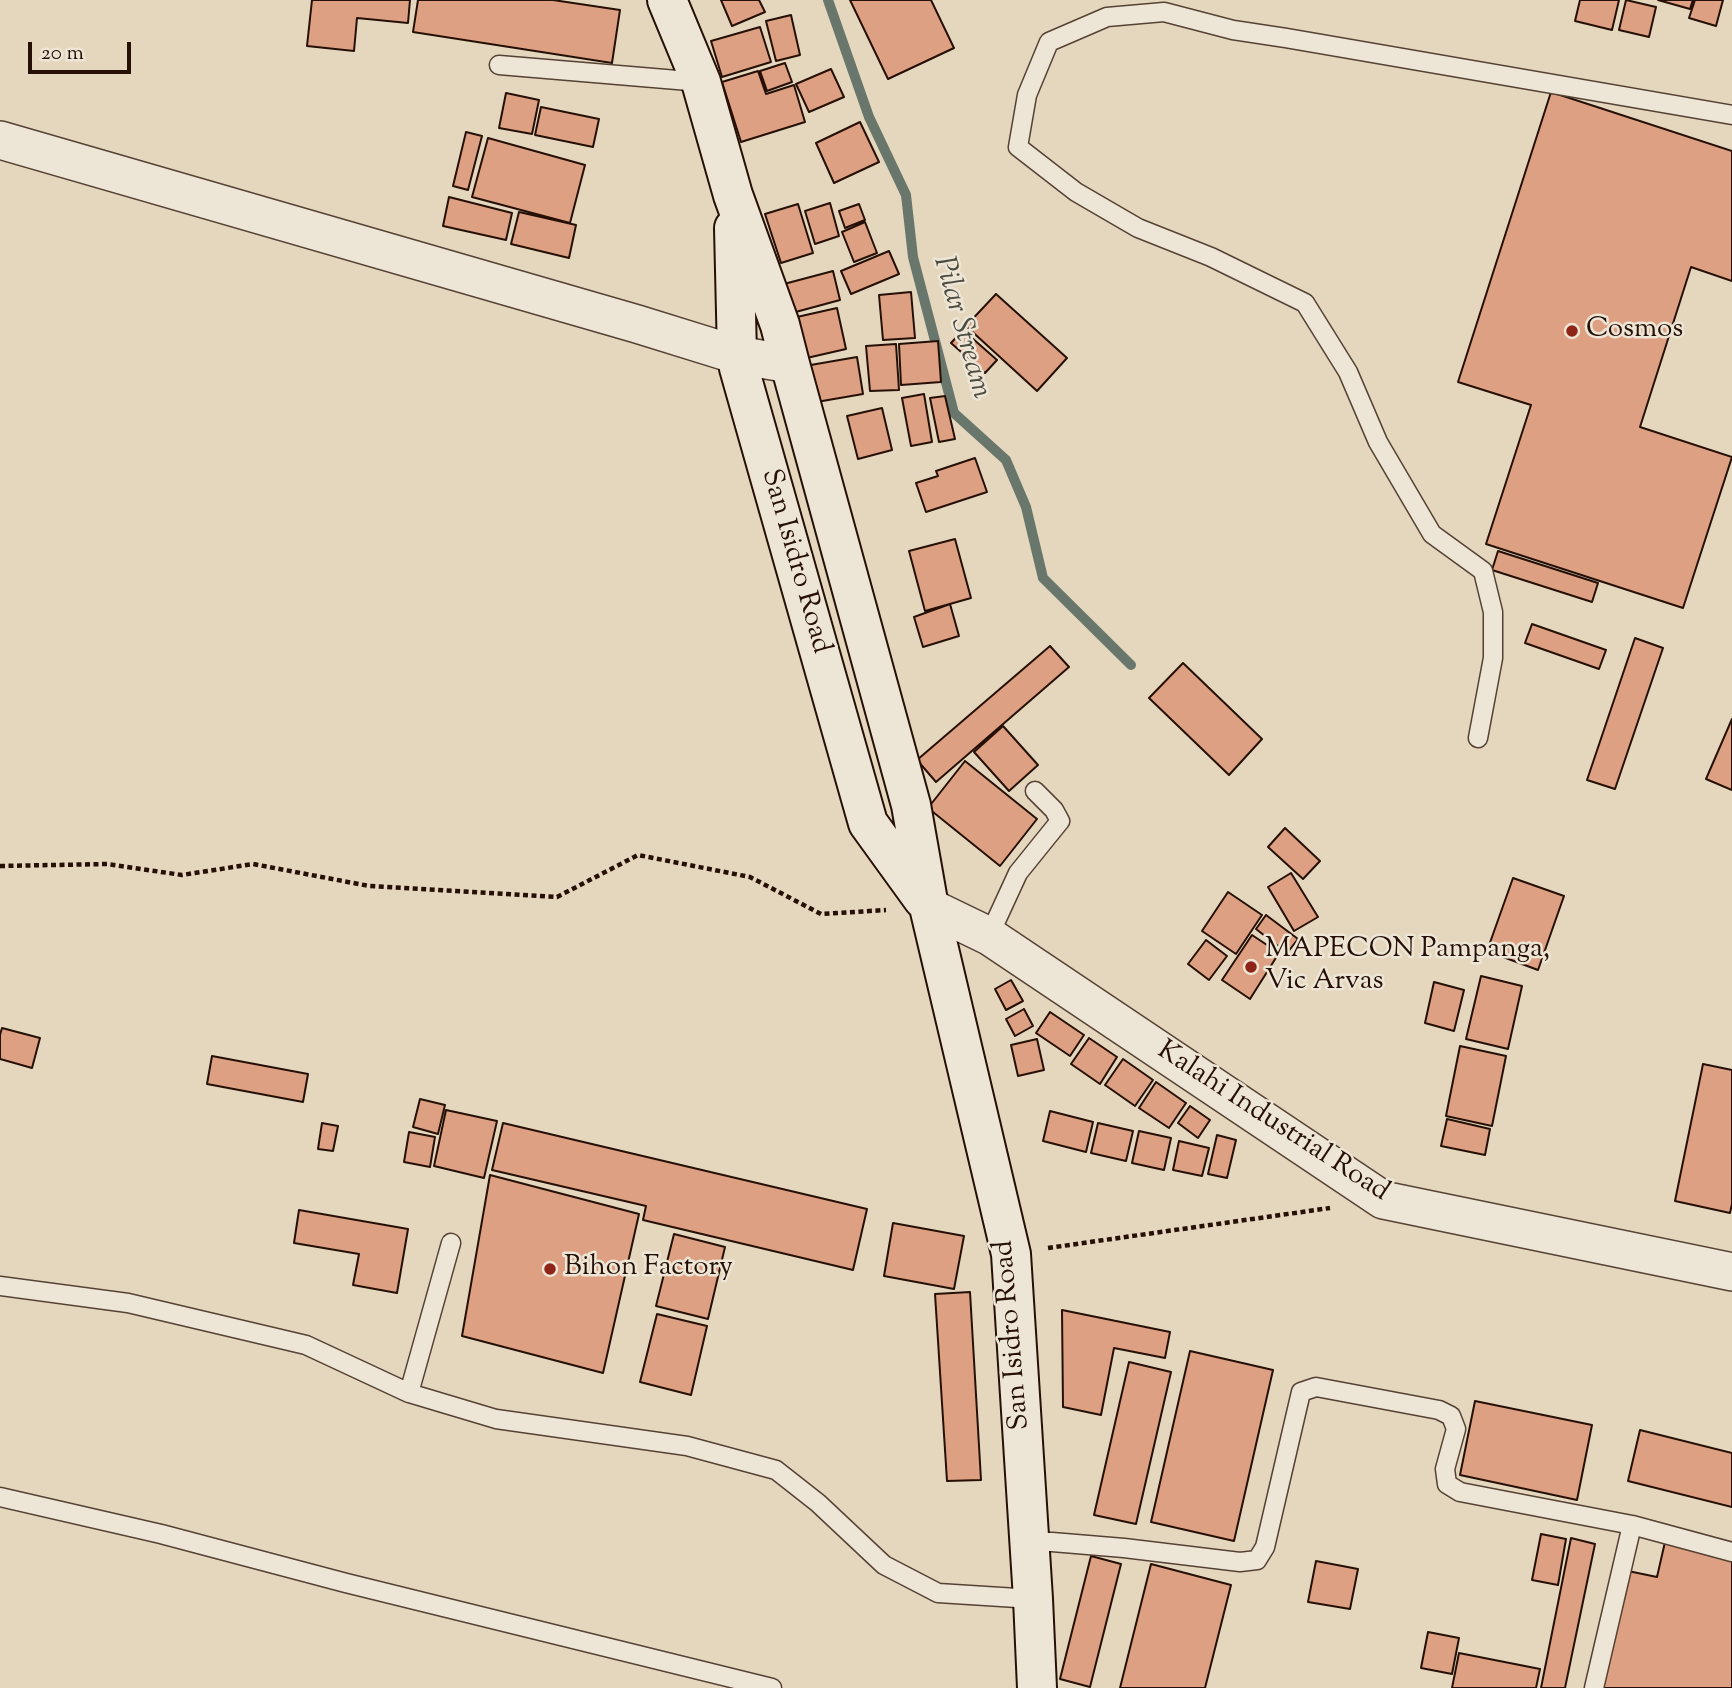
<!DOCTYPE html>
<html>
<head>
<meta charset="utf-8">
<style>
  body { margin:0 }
  #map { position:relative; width:1732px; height:1688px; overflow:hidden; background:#e4d7be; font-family:"Sorts Mill Goudy",serif }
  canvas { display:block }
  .scale { position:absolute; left:28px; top:42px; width:103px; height:32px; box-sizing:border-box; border:4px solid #261006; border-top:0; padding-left:9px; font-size:21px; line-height:24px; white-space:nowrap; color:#261006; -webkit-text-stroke:5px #ede5d5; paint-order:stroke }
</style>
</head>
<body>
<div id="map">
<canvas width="1732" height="1688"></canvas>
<div class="scale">20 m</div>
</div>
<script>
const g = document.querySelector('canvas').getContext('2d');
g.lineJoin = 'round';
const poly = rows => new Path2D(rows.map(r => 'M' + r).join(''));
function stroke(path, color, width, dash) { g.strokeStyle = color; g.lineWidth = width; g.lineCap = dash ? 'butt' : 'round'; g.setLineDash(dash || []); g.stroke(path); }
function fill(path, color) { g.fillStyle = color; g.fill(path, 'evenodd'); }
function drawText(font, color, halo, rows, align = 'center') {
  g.font = font + ' "Sorts Mill Goudy",serif'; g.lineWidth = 5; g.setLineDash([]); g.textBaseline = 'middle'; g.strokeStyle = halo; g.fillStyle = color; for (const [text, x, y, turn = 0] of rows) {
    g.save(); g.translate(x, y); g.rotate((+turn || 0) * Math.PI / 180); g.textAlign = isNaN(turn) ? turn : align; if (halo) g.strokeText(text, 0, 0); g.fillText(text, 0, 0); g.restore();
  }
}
stroke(poly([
  [828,0,869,117,906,195,913,257,954,413,1006,460,1026,507,1043,578,1131,665]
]), '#69766b', 10);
const building = poly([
  [312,0,410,0,408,23,357,18,354,51,307,46,312,0],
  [418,0,553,0,620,10,612,63,413,32,418,0],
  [721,0,759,0,765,12,732,26,721,0],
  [850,0,931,0,954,48,888,79,850,0],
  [1580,0,1619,0,1612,30,1575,21,1580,0],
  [1626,0,1656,7,1649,37,1619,30,1626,0],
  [1658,0,1693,0,1690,9,1658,0],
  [1695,0,1723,0,1716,26,1689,18,1695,0],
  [791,15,800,55,776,61,766,21,791,15],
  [760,27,771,62,722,77,711,41,760,27],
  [785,63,792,82,767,91,760,71,785,63],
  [831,69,844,97,809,112,796,84,831,69],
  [758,71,766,94,794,85,805,122,741,142,722,82,758,71],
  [1551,92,1732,151,1732,281,1691,267,1640,427,1732,457,1683,608,1486,544,1531,405,1458,382,1551,92],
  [506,93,539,100,532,134,499,128,506,93],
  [541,107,599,119,593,147,535,135,541,107],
  [860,122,879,162,834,183,816,143,860,122],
  [466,132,482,136,468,190,453,186,466,132],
  [488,138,585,165,570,223,472,197,488,138],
  [449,197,512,213,506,240,443,226,449,197],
  [830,203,839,236,815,244,805,211,830,203],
  [798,204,813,253,781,263,765,214,798,204],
  [859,204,865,220,845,228,839,211,859,204],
  [519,212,576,225,569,258,511,244,519,212],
  [865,222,877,253,854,262,842,232,865,222],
  [889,251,899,274,851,294,841,271,889,251],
  [833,271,840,300,792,313,784,284,833,271],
  [911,292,915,338,883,340,879,295,911,292],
  [996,294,1067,358,1037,391,966,326,996,294],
  [837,308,846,349,798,360,788,319,837,308],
  [963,330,997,360,985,373,951,343,963,330],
  [938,341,941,382,901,385,899,344,938,341],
  [896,344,899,390,870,391,866,346,896,344],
  [857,357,863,394,805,404,799,367,857,357],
  [924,394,932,442,911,446,902,398,924,394],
  [945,396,955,439,939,442,930,398,945,396],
  [882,408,892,450,858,459,847,416,882,408],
  [975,458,987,492,926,512,916,483,938,476,936,471,975,458],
  [955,539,971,598,925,611,909,551,955,539],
  [1498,551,1598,583,1592,602,1492,570,1498,551],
  [950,604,959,636,923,647,914,617,950,604],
  [1532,624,1606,650,1599,669,1525,643,1532,624],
  [1635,638,1663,648,1615,789,1587,780,1635,638],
  [1050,646,1069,667,936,782,917,760,1050,646],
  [1183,663,1262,739,1229,775,1149,698,1183,663],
  [1732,719,1732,790,1706,779,1732,719],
  [1003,726,1038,765,1009,791,974,752,1003,726],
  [965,761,1037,819,1000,866,928,808,965,761],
  [1285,828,1320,861,1303,879,1268,847,1285,828],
  [1291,873,1318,917,1294,931,1268,887,1291,873],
  [1513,878,1564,896,1538,970,1487,951,1513,878],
  [1228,892,1262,915,1236,954,1202,931,1228,892],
  [1266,915,1298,939,1287,953,1256,929,1266,915],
  [1252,935,1279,953,1250,999,1222,980,1252,935],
  [1206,940,1227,956,1209,980,1188,964,1206,940],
  [1481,976,1522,986,1508,1049,1466,1039,1481,976],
  [1011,980,1023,1001,1006,1010,995,989,1011,980],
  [1434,982,1464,990,1454,1031,1425,1023,1434,982],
  [1024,1009,1033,1026,1015,1036,1006,1019,1024,1009],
  [1050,1012,1084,1035,1070,1056,1036,1033,1050,1012],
  [2,1028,40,1038,32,1068,0,1059,0,1035,2,1028],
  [1089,1038,1117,1057,1100,1084,1071,1064,1089,1038],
  [1037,1039,1044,1070,1018,1076,1011,1045,1037,1039],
  [1460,1046,1506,1056,1492,1126,1446,1116,1460,1046],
  [212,1056,308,1074,303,1102,207,1084,212,1056],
  [1123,1059,1153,1080,1135,1106,1105,1085,1123,1059],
  [1703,1064,1732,1070,1732,1204,1730,1213,1675,1201,1703,1064],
  [1156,1082,1186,1103,1169,1128,1139,1108,1156,1082],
  [420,1099,445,1105,438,1134,413,1127,420,1099],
  [1190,1106,1210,1120,1198,1138,1178,1123,1190,1106],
  [446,1110,497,1121,484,1178,434,1166,446,1110],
  [1050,1111,1093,1122,1086,1152,1043,1141,1050,1111],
  [1447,1119,1490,1129,1485,1155,1441,1146,1447,1119],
  [322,1123,338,1126,333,1151,318,1149,322,1123],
  [503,1123,867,1209,853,1270,643,1220,646,1206,492,1170,503,1123],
  [1098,1123,1133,1131,1126,1161,1091,1153,1098,1123],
  [1139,1131,1171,1138,1164,1170,1132,1163,1139,1131],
  [409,1132,435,1137,430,1167,404,1162,409,1132],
  [1217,1135,1236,1140,1227,1178,1208,1174,1217,1135],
  [1179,1141,1209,1148,1202,1176,1173,1170,1179,1141],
  [490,1175,639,1214,603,1373,462,1336,490,1175],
  [299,1210,408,1229,397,1293,353,1285,359,1254,294,1243,299,1210],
  [893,1223,964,1236,954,1289,884,1276,893,1223],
  [674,1234,725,1247,708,1319,656,1306,674,1234],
  [970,1292,981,1480,947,1481,935,1294,970,1292],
  [1062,1310,1170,1332,1165,1358,1114,1348,1101,1415,1063,1407,1062,1310],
  [657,1314,707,1326,691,1395,640,1382,657,1314],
  [1190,1351,1273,1370,1234,1541,1151,1522,1190,1351],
  [1129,1362,1171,1372,1136,1524,1094,1515,1129,1362],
  [1475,1401,1592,1425,1577,1500,1460,1475,1475,1401],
  [1640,1430,1732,1453,1732,1507,1628,1481,1640,1430],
  [1541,1534,1566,1539,1558,1585,1532,1580,1541,1534],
  [1571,1538,1595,1544,1565,1688,1541,1688,1571,1538],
  [1665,1542,1732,1557,1732,1688,1603,1688,1628,1571,1657,1577,1665,1542],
  [1091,1556,1121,1564,1090,1687,1060,1679,1091,1556],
  [1316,1561,1358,1569,1350,1609,1308,1602,1316,1561],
  [1151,1564,1231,1585,1205,1688,1120,1688,1151,1564],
  [1428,1632,1459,1638,1452,1674,1421,1668,1428,1632],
  [1459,1653,1540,1669,1536,1688,1452,1688,1459,1653]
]);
fill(building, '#dda082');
stroke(building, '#261006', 2);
const lane = poly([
  [499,65,701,82],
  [1478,738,1493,658,1493,612,1483,571,1432,534,1378,442,1348,372,1305,303,1211,257,1138,228,1076,192,1018,147,1027,95,1049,42,1107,17,1164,12,1233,30,1286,38,1732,115],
  [989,936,1018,873,1060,821,1054,810,1035,791],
  [0,1286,128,1303,306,1345,409,1393,496,1419,687,1446,776,1470,818,1503,884,1565,938,1593,1033,1599],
  [409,1393,451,1243],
  [0,1497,161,1534,346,1583,772,1688],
  [1030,1542,1052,1542,1124,1548,1240,1562,1257,1560,1265,1547,1301,1392,1316,1387,1439,1410,1451,1416,1456,1429,1445,1469,1447,1484,1460,1492,1632,1525,1732,1552],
  [1594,1688,1632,1525]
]);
const street = poly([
  [0,140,637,324,737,355,790,364],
  [929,907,989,936,1383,1200,1732,1272]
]);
const secondary = poly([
  [667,0,701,82,733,195,780,325,790,364,911,805,929,907,1011,1254,1033,1599,1037,1688],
  [734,228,737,355,739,368,868,823,923,899]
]);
stroke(lane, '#564234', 21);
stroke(street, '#564234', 40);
stroke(secondary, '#261006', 42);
stroke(poly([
  [0,866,107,864,182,875,253,864,369,886,557,897,638,855,750,877,821,914,886,910],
  [1048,1248,1330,1208]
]), '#261006', 4.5, [5, 3.5]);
stroke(lane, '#ede5d5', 18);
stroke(street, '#ede5d5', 37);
stroke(secondary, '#ede5d5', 38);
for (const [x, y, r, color] of [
  [1572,331,7,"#8f2418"],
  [1251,967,7,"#8f2418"],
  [550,1269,7,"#8f2418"]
]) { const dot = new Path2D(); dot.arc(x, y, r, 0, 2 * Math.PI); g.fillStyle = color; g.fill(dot); stroke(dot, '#ede5d5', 2.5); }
drawText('28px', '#261006', '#ede5d5', [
  ["Cosmos",1586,331],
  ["MAPECON Pampanga,",1265,951],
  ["Vic Arvas",1265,983],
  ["Bihon Factory",564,1269]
], 'left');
drawText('28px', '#261006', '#ede5d5', [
  ["San Isidro Road",794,562,74],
  ["Kalahi Industrial Road",1272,1123,33],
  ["San Isidro Road",1014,1335,-95]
]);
drawText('italic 30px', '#4d4c41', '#ede5d5', [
  ["Pilar Stream",960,328,74]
]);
</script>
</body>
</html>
